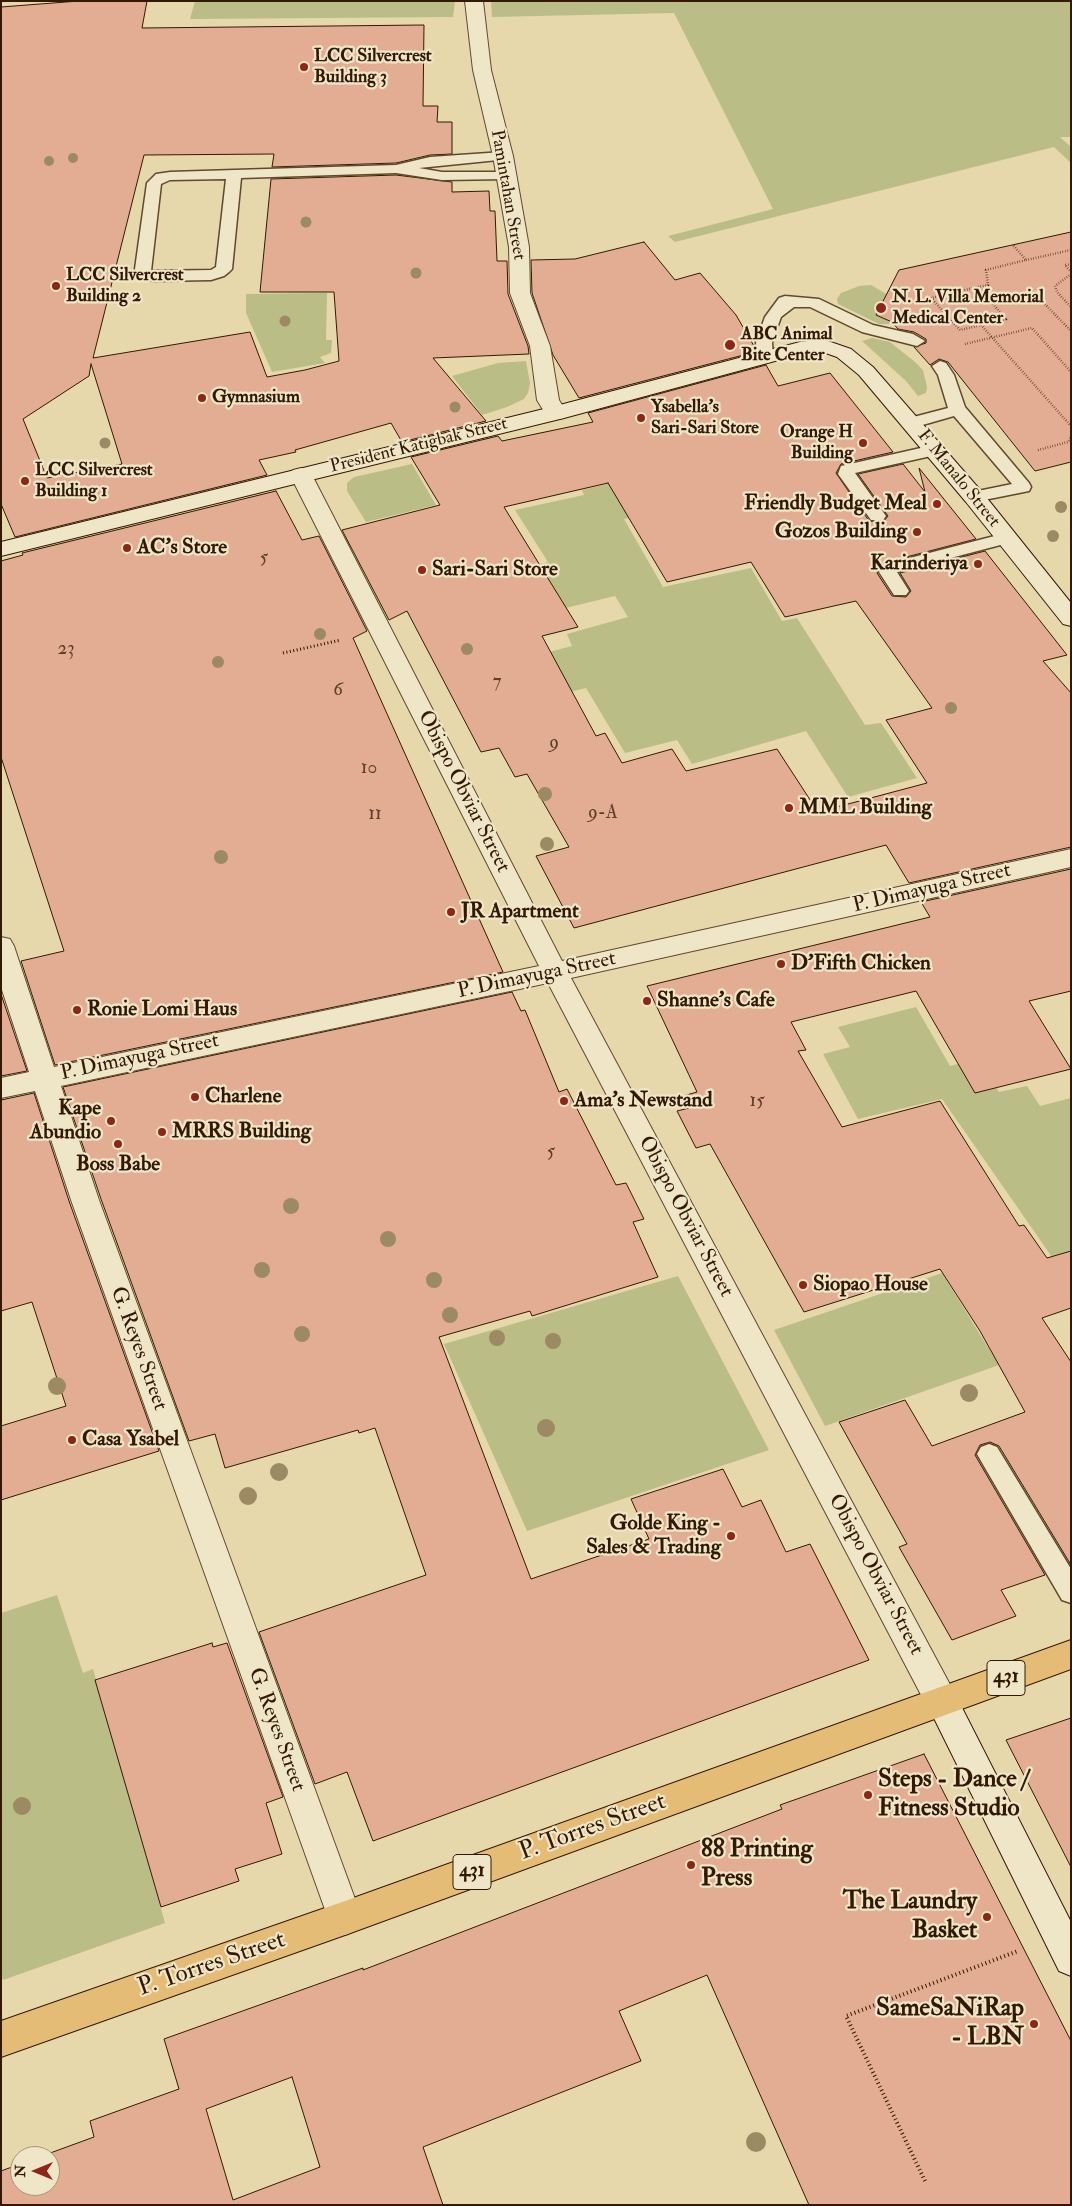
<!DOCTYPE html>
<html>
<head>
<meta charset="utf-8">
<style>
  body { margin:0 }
  #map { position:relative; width:1072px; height:2206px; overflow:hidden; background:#e7d8ab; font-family:"IM FELL Double Pica",serif }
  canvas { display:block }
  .frame { position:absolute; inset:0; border:2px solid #331903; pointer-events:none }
  .north { position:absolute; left:10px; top:2146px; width:50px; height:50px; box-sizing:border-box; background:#efe6c8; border:1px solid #a49479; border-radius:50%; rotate:270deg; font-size:14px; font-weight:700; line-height:20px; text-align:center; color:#331903 }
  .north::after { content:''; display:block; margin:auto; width:18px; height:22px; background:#8f2418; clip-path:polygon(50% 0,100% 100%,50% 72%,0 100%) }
</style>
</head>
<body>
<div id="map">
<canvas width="1072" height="2206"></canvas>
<div class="frame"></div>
<div class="north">N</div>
</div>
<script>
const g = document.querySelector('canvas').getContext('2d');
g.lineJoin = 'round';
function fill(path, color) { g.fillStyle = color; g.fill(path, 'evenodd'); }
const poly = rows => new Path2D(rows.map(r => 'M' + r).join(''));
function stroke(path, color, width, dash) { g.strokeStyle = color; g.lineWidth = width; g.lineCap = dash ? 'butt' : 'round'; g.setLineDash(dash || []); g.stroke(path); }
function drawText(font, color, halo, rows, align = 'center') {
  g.font = font + ' "IM FELL Double Pica",serif'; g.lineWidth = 4.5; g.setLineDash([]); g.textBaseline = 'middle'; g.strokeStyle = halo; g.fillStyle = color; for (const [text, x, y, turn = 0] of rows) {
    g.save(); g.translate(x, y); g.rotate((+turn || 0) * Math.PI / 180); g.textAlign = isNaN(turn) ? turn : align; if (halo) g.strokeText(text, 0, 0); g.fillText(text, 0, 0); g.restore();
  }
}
fill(poly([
  [195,1,455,1,453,17,190,19],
  [491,1,1071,1,1071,137,1060,137,1071,147,1071,163,1054,147,675,242,668,236,773,209,674,13,492,17],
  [871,285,890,296,896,324,879,324,838,304,837,299,841,293,859,286],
  [327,293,326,340,332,340,331,353,320,357,325,363,272,372,246,313,246,294],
  [872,338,890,342,915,362,923,370,927,387,926,393,918,396,906,381,862,341],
  [526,361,530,383,528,393,524,399,507,407,482,415,452,376,498,363],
  [692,463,714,499,624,519,663,587,751,568,782,621,797,618,865,725,881,723,917,778,848,797,806,731,692,764,677,740,625,753,586,688,570,692,549,652,572,646,567,634,628,617,615,596,553,611,528,568,548,562,515,510,584,495,582,490],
  [412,464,436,505,366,522,347,491,347,483,354,477],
  [916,1007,950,1066,979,1058,999,1092,1027,1086,1040,1106,1071,1098,1071,1251,1052,1257,942,1099,858,1119,823,1054,850,1047,838,1027],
  [942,1273,999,1365,825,1426,774,1330],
  [678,1276,769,1450,527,1531,444,1344],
  [57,1595,83,1673,93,1669,165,1923,3,1980,1,1974,1,1613]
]), '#babd86');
const building = poly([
  [79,1,147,1,142,28,424,25,423,106,438,106,437,122,452,122,452,154,430,155,396,163,272,167,274,154,144,155,93,358,250,332,267,377,305,370,339,361,334,292,260,292,271,179,396,175,452,182,452,192,489,191,490,211,495,211,497,261,507,261,508,294,528,346,529,354,433,358,486,421,402,442,391,423,295,450,296,452,259,460,267,475,15,537,1,504,1,7,79,1],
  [91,364,122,464,47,478,23,419,89,376,91,364],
  [1071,232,1071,462,1035,471,948,362,939,359,930,365,914,347,926,343,926,339,914,332,898,329,892,322,876,315,899,270,1071,232],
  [644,242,675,280,700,273,736,315,754,346,755,352,579,398,553,355,532,293,531,260,575,259,644,242],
  [766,365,778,386,830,373,893,452,841,464,836,473,869,521,883,522,888,516,858,474,903,464,925,492,919,468,976,539,883,563,877,573,892,596,906,597,911,591,900,573,985,551,1067,655,1043,661,1071,693,1071,847,909,883,886,845,574,928,536,856,569,847,527,774,515,777,499,748,481,752,407,611,389,620,342,530,440,505,411,457,498,436,502,441,593,422,588,413,766,365],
  [608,483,667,582,751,562,785,617,856,601,932,708,886,720,927,783,818,812,777,749,686,771,672,749,622,763,605,733,596,736,542,636,578,627,504,507,608,483],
  [276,491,302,540,319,536,367,631,353,638,503,972,55,1065,21,961,64,951,1,757,1,561,23,555,22,553,276,491],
  [1071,869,1071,991,1029,1001,1071,1069,975,1093,916,991,791,1022,806,1050,798,1051,842,1127,940,1101,1019,1226,1024,1225,1047,1258,1071,1251,1071,1308,1042,1318,1071,1362,1071,1565,999,1446,990,1442,980,1445,975,1455,1045,1575,1001,1590,1016,1616,952,1640,899,1547,907,1544,839,1422,905,1400,932,1446,1025,1412,980,1331,940,1269,804,1312,710,1144,696,1148,677,1111,689,1108,683,1096,697,1092,647,986,930,917,921,902,1071,869],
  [512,992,521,1011,525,1010,559,1092,567,1089,616,1185,626,1183,644,1219,633,1222,658,1277,532,1316,530,1311,439,1337,531,1579,649,1539,631,1499,723,1469,742,1507,761,1500,786,1552,810,1544,869,1660,373,1841,347,1772,315,1784,259,1632,426,1575,375,1428,359,1433,358,1430,225,1468,215,1434,189,1441,101,1199,63,1087,512,992],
  [1,994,27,1071,1,1076,1,994],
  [34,1093,69,1201,159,1451,1,1500,1,1426,66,1406,32,1302,1,1311,1,1100,34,1093],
  [212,1643,213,1647,227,1643,283,1797,266,1803,282,1854,235,1869,239,1881,161,1907,95,1680,212,1643],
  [1071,1718,1071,1867,1006,1740,1071,1718],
  [924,1754,1071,2041,1071,2205,809,2205,707,1975,619,2011,641,2061,423,2147,443,2205,1,2205,1,2171,20,2164,20,2186,50,2186,50,2156,42,2156,94,2137,90,2121,179,2089,164,2039,363,1968,363,1970,782,1809,780,1805,924,1754],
  [292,2077,320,2167,233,2200,206,2109,292,2077]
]);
fill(building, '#e3ad94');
stroke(building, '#331903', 1);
const lane = poly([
  [503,152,510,156,508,159,419,168,442,172,511,172,513,175,506,179,442,180,396,173,241,178,232,269,229,272,224,276,211,280,154,281,140,277,135,269,147,183,156,174,170,172,396,165,430,157,503,152],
  [226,179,216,267,211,270,151,271,161,184,170,180,226,179],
  [785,296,819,299,873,325,913,334,925,341,917,346,862,332,810,307,794,307,781,317,772,342,773,358,771,361,759,361,757,358,756,342,765,317,779,298,785,296],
  [940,361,946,363,954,375,965,407,1029,483,1031,487,1029,491,974,502,968,501,965,497,968,493,1012,484,954,416,912,428,906,427,904,423,906,419,948,408,938,375,932,366,940,361],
  [934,445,940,446,942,450,940,454,855,473,886,516,883,520,871,520,838,474,841,466,934,445],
  [1006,533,1012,534,1015,538,1012,542,897,572,909,591,906,595,894,595,879,572,883,565,1006,533],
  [989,1444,997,1447,1071,1569,1071,1603,1062,1600,981,1461,977,1454,981,1447,989,1444]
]);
const street = poly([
  [465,1,483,1,491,70,513,156,529,247,530,293,550,346,559,400,567,413,564,418,556,419,548,418,537,400,530,346,510,293,509,247,493,156,473,70,465,1],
  [301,468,309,470,312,475,562,961,1071,849,1071,867,571,978,954,1692,958,1702,954,1712,942,1717,930,1712,548,983,61,1086,99,1200,362,1918,357,1930,345,1935,333,1930,328,1918,71,1200,35,1091,1,1098,1,1078,29,1072,1,987,1,937,10,939,14,946,54,1067,539,966,290,475,293,470,301,468]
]);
const secondary = poly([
  [822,339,851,349,873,367,982,492,1071,603,1071,626,1063,624,966,502,859,375,837,357,820,351,801,354,564,418,1,556,1,542,552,407,800,342,822,339],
  [942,1687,954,1692,1071,1922,1071,1976,1059,1971,926,1702,930,1692,942,1687]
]);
const primary = poly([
  [1071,1640,1071,1669,345,1935,1,2057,1,2021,345,1901,1071,1640]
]);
stroke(lane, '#60492d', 3);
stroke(street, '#60492d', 2);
stroke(secondary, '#331903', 2);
stroke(primary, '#331903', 2);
stroke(poly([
  [1026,260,1071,250],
  [1071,264,1065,265,1071,272],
  [1071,274,1055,286,1057,292,1071,307],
  [978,287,988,285,986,270,1026,260,1013,245],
  [978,287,1006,319,960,330,931,298,978,287],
  [1038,297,1071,331],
  [981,325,1071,426],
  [965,344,1032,328,1071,372],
  [1038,450,1068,442,1071,437]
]), '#331903', 2.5, [0.5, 2]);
stroke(poly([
  [283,653,341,640]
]), '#331903', 3, [1, 2.5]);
stroke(poly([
  [925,2181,846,2016,1018,1951]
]), '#331903', 4, [1, 3]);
fill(lane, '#efe6c8');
fill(street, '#efe6c8');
fill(secondary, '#efe6c8');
fill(primary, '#e4bc76');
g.fillStyle = '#9b8a64';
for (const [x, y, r] of [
  [73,158,5],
  [49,161,5],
  [306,222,5.5],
  [416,273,5.5],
  [285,321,5.5],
  [455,407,5.5],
  [105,443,5.5],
  [1061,507,6],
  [1053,536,6],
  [320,634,6],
  [467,649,6],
  [218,662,6],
  [951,708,6],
  [545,794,7],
  [547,844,7],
  [221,857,7],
  [291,1206,8],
  [388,1239,8],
  [262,1270,8],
  [434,1280,8],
  [450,1315,8],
  [302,1334,8],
  [497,1338,8],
  [553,1341,8],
  [57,1386,9],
  [969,1393,9],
  [546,1428,9],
  [279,1472,9],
  [248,1496,9],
  [22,1806,9],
  [756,2142,10]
]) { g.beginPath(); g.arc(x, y, r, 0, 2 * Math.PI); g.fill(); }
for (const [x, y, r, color] of [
  [304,67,5,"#8f2418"],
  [56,286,5,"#8f2418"],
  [881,308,6,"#8f2418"],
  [730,345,6,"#8f2418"],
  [202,398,5,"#8f2418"],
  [641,418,5,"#8f2418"],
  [863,443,5,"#8f2418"],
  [25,481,5,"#8f2418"],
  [937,504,5,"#8f2418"],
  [917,532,5,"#8f2418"],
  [127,548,5,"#8f2418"],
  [978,564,5,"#8f2418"],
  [422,570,5,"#8f2418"],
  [789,808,5,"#8f2418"],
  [451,912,5,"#8f2418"],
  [781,964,5,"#8f2418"],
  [647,1001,5,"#8f2418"],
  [77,1010,5,"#8f2418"],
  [195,1097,5,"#8f2418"],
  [564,1101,5,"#8f2418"],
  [111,1121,5,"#8f2418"],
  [162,1132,5,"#8f2418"],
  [118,1144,5,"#8f2418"],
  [803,1285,5,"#8f2418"],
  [72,1440,5,"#8f2418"],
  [731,1536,5,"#8f2418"],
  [868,1795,5,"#8f2418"],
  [691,1865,5,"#8f2418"],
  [987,1917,5,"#8f2418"],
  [1034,2024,5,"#8f2418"]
]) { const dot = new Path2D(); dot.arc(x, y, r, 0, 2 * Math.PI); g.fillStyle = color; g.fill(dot); stroke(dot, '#efe6c8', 2); }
drawText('bold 18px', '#331903', '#efe6c8', [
  ["LCC Silvercrest",314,57],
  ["Building 3",314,78],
  ["LCC Silvercrest",66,276],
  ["Building 2",66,297],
  ["N. L. Villa Memorial",892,298],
  ["Medical Center",892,319],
  ["ABC Animal",741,335],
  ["Bite Center",741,356],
  ["Gymnasium",212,398],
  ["Ysabella's",651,408],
  ["Sari-Sari Store",651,429],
  ["Orange H",853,433,"right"],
  ["Building",853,454,"right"],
  ["LCC Silvercrest",35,471],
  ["Building 1",35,492]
], 'left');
drawText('18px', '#331903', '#efe6c8', [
  ["Pamintahan Street",507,195,80],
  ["President Katigbak Street",419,446,-14],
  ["F. Manalo Street",958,479,51]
]);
drawText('19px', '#5f3e27', null, [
  ["5",264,559],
  ["23",66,650],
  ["7",497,683],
  ["6",338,691],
  ["9",554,744],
  ["10",369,769],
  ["9-A",603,814],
  ["11",375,815],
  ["15",757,1102],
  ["5",551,1153]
]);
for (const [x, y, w] of [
  [1006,1678,38],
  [472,1872,38]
]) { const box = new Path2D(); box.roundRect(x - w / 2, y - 17.5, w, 35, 4); g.fillStyle = '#efe6c8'; g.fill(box); stroke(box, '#331903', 1); }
drawText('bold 20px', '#331903', null, [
  ["431",1006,1678],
  ["431",472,1872]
]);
drawText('bold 21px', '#331903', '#efe6c8', [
  ["Friendly Budget Meal",927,504,"right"],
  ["Gozos Building",907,532,"right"],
  ["AC's Store",137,548],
  ["Karinderiya",968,564,"right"],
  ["Sari-Sari Store",432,570],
  ["MML Building",799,808],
  ["JR Apartment",461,912],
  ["D'Fifth Chicken",791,964],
  ["Shanne's Cafe",657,1001],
  ["Ronie Lomi Haus",87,1010],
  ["Charlene",205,1097],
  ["Ama's Newstand",574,1101],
  ["Kape",101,1109,"right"],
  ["Abundio",101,1133,"right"],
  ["MRRS Building",172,1132],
  ["Boss Babe",118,1165,"center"],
  ["Siopao House",813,1285],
  ["Casa Ysabel",82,1440],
  ["Golde King -",721,1524,"right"],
  ["Sales & Trading",721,1548,"right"]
], 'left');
drawText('21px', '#331903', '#efe6c8', [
  ["Obispo Obviar Street",463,792,63],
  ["P. Dimayuga Street",932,889,-13],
  ["P. Dimayuga Street",537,976,-12],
  ["P. Dimayuga Street",140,1058,-12],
  ["Obispo Obviar Street",685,1217,62],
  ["G. Reyes Street",138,1349,70],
  ["Obispo Obviar Street",875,1575,62],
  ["G. Reyes Street",276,1730,70]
]);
drawText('bold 25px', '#331903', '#efe6c8', [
  ["Steps - Dance /",878,1781],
  ["Fitness Studio",878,1810],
  ["88 Printing",701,1851],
  ["Press",701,1880],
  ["The Laundry",977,1903,"right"],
  ["Basket",977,1932,"right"],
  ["SameSaNiRap",1024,2010,"right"],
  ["- LBN",1024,2039,"right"]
], 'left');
drawText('25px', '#331903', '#efe6c8', [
  ["P. Torres Street",593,1828,-20],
  ["P. Torres Street",212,1965,-19]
]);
</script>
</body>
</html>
